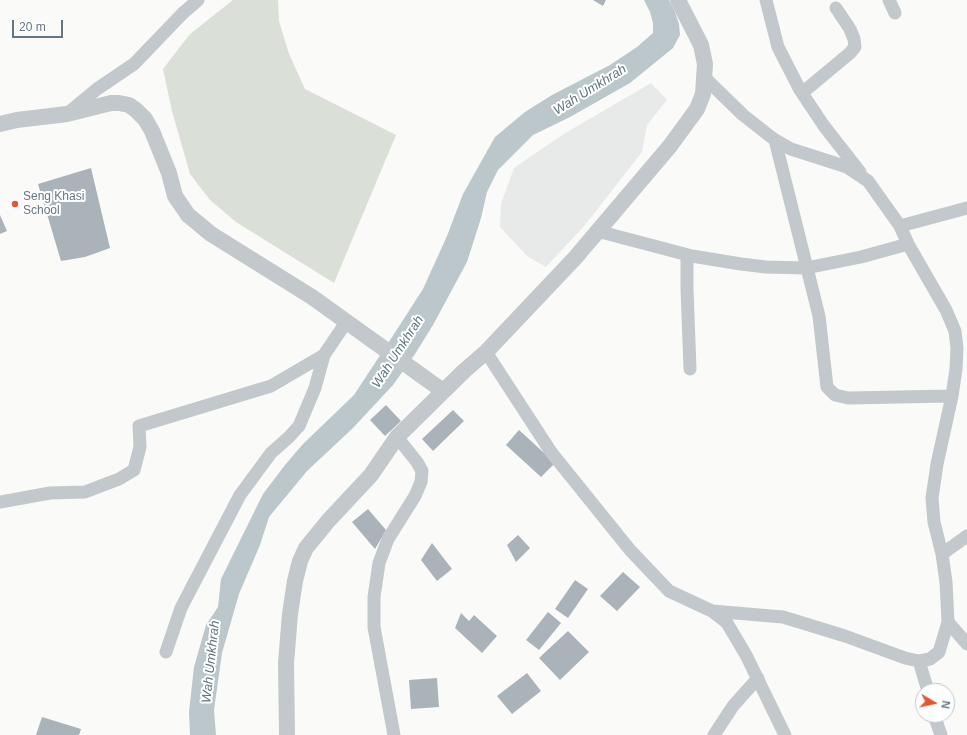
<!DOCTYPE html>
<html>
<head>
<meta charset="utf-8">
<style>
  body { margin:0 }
  #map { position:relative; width:967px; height:735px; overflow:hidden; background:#fafaf8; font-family:Helvetica,sans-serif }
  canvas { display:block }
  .north { position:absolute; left:915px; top:683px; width:40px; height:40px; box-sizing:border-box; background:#fff; border:1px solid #c1c8cd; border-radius:50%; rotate:99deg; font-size:11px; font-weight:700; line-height:16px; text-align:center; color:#657683 }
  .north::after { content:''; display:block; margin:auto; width:14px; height:18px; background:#e4572e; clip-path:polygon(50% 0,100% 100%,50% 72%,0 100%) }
  .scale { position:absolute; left:12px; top:20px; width:51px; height:18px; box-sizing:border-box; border:2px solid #657683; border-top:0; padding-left:5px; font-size:12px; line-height:14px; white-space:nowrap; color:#657683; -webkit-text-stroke:3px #fff; paint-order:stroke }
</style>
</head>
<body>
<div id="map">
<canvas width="967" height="735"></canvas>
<div class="north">N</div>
<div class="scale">20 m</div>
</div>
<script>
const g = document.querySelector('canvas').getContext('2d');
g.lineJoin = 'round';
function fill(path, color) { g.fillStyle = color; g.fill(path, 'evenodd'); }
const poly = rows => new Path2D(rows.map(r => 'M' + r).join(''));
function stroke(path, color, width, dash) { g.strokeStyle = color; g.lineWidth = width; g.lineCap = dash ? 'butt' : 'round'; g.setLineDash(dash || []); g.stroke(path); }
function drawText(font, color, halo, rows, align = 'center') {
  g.font = font + ' Helvetica,sans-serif'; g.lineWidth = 4; g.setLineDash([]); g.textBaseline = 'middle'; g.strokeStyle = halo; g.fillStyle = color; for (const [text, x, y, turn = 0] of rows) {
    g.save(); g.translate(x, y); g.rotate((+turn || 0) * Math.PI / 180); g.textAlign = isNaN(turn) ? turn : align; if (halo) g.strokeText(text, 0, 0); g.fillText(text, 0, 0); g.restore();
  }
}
fill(poly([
  [651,83,667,100,647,125,642,152,585,225,546,267,527,256,500,227,501,204,514,168,562,135]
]), '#e8e9e9');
fill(poly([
  [233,0,278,0,279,21,289,54,305,89,396,135,334,283,236,222,210,200,190,174,172,111,163,69,190,34]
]), '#dadfd7');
fill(poly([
  [644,0,669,0,675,12,679,24,680,35,673,48,630,83,570,117,533,135,498,170,487,192,481,218,467,262,433,325,415,354,393,385,353,428,307,471,269,517,260,545,239,594,222,653,214,710,216,735,190,735,189,712,194,667,206,625,218,607,221,579,263,494,285,465,303,444,354,395,394,334,423,289,447,236,463,194,495,137,525,112,552,95,610,65,637,47,653,33,653,23,650,12]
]), '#bbc7cb');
fill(poly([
  [593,0,606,0,603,6],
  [91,168,110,248,85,257,61,261,38,184],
  [0,215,7,231,0,234],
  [386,405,401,421,385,436,370,420],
  [453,410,464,421,433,451,422,439],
  [519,430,555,463,541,477,506,445],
  [368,509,386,530,375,549,352,522],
  [518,535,530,548,516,562,507,545],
  [432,543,452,569,437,581,421,560],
  [623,572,640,587,617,611,600,596],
  [575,580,588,589,568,618,555,609],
  [548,612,561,623,539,650,526,640],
  [461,613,469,621,474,615,497,636,482,653,455,628],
  [568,631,589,652,560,680,539,658],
  [527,673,541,691,512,714,497,696],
  [437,678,439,707,411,709,409,680],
  [42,717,81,729,79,735,36,735]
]), '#aab3b9');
stroke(poly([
  [766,0,778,47,800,90,824,126,860,172],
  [889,0,895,13],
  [705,78,743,115,775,140,791,149,847,167,868,181,900,226,908,244,946,310,955,331,957,348,956,369,952,396,937,464,932,498,934,522,942,554,946,582,948,622,939,652,930,659,919,661,905,658,845,636,783,617,712,611],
  [802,93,850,53,855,47,854,39,850,29,836,8],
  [68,113,97,89,134,64,183,13,198,0],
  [775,140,819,316,827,387,835,395,848,398,952,396],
  [900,226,967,208],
  [597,231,692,256,741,264,766,267,806,268,861,257,908,244],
  [687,255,687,289,690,369],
  [486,352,551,452,630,550,669,591,712,611,727,623,746,655,785,735],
  [0,502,50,493,85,492,119,479,134,470,140,447,139,426,271,386,324,355,347,321],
  [942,554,967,536],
  [948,622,967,644],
  [166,652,181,608,240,495,271,453,289,437,299,426,315,388,324,355],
  [919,661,928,691],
  [934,715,941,735],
  [394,735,374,627,374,597,379,563,388,539,415,496,421,482,422,471,417,462,397,437],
  [714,735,733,706,758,678]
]), '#c3c8cc', 13);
stroke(poly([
  [0,124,17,120,67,114,111,103,119,103,129,105,136,110,145,119,152,131,169,173,175,196,188,215,211,234,312,297,443,391],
  [287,735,286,663,290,614,295,581,300,561,306,548,328,521,371,475,397,437,464,371,486,352,575,258,670,146,697,109,703,94,705,64,701,45,678,0]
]), '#c3c8cc', 16);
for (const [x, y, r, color] of [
  [15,204,4,"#e4572e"]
]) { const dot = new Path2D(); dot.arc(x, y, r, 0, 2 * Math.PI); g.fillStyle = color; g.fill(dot); stroke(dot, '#fff', 1.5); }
drawText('12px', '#657683', '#fff', [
  ["Seng Khasi",23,197],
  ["School",23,211]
], 'left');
drawText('italic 13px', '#60757c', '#fff', [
  ["Wah Umkhrah",590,90,-32],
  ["Wah Umkhrah",398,352,-57],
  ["Wah Umkhrah",211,662,-84]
]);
</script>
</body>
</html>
